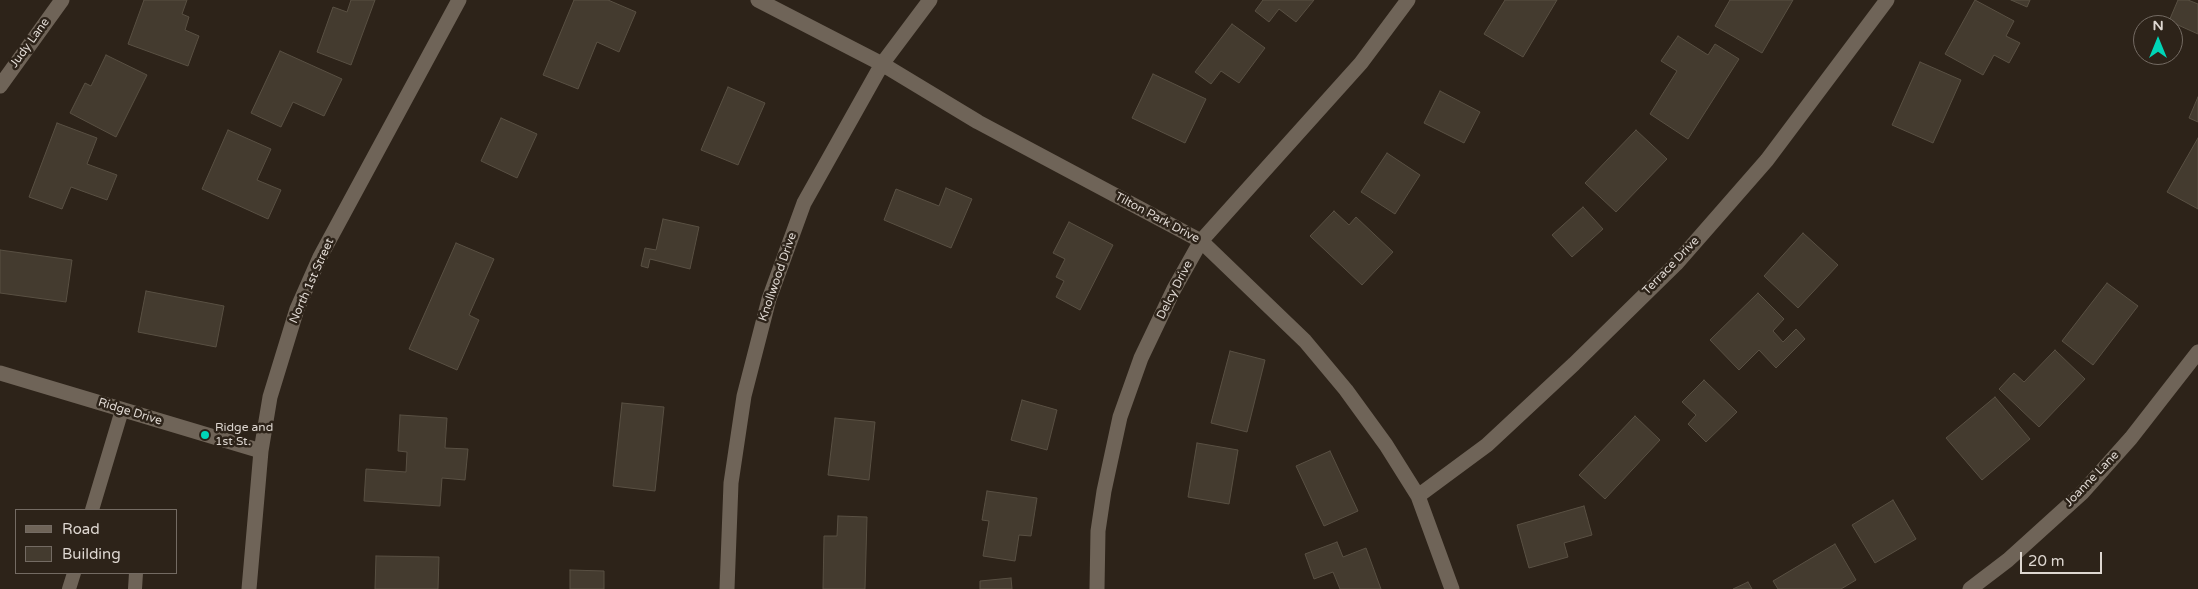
<!DOCTYPE html>
<html>
<head>
<meta charset="utf-8">
<style>
  body { margin:0 }
  #map { position:relative; width:2198px; height:589px; overflow:hidden; background:#2d2319; font-family:"Varela Round",sans-serif }
  canvas { display:block }
  .legend { position:absolute; left:15px; top:509px; width:162px; height:65px; box-sizing:border-box; background:#2d2319; border:1px solid #746b63; margin:0; padding:6px 9px; list-style:none; font-size:15px; color:#ded7d1 }
  .legend li { display:flex; align-items:center; gap:10px; height:25px }
  .legend b { width:25px; border:1px solid #746b63 }
  .north { position:absolute; left:2133px; top:15px; width:50px; height:50px; box-sizing:border-box; background:#2d2319; border:1px solid #746b63; border-radius:50%; rotate:0deg; font-size:14px; font-weight:700; line-height:20px; text-align:center; color:#ded7d1 }
  .north::after { content:''; display:block; margin:auto; width:18px; height:22px; background:#00d5b7; clip-path:polygon(50% 0,100% 100%,50% 72%,0 100%) }
  .scale { position:absolute; left:2020px; top:552px; width:82px; height:22px; box-sizing:border-box; border:2px solid #ded7d1; border-top:0; padding-left:6px; font-size:15px; line-height:18px; white-space:nowrap; color:#ded7d1; -webkit-text-stroke:4px #2d2319; paint-order:stroke }
</style>
</head>
<body>
<div id="map">
<canvas width="2198" height="589"></canvas>
<ul class="legend">
<li><b style="height:6px;background:#6f6458"></b>Road</li>
<li><b style="height:14px;background:#443b2f"></b>Building</li>
</ul>
<div class="north">N</div>
<div class="scale">20 m</div>
</div>
<script>
const g = document.querySelector('canvas').getContext('2d');
g.lineJoin = 'round';
function fill(path, color) { g.fillStyle = color; g.fill(path, 'evenodd'); }
const poly = rows => new Path2D(rows.map(r => 'M' + r).join(''));
function stroke(path, color, width, dash) { g.strokeStyle = color; g.lineWidth = width; g.lineCap = dash ? 'butt' : 'round'; g.setLineDash(dash || []); g.stroke(path); }
function drawText(font, color, halo, rows, align = 'center') {
  g.font = font + ' "Varela Round",sans-serif'; g.lineWidth = 5; g.setLineDash([]); g.textBaseline = 'middle'; g.strokeStyle = halo; g.fillStyle = color; for (const [text, x, y, turn = 0] of rows) {
    g.save(); g.translate(x, y); g.rotate((+turn || 0) * Math.PI / 180); g.textAlign = isNaN(turn) ? turn : align; if (halo) g.strokeText(text, 0, 0); g.fillText(text, 0, 0); g.restore();
  }
}
const building = poly([
  [144,0,187,0,182,14,189,17,185,30,199,36,188,66,128,44,144,0],
  [351,0,375,0,351,65,317,52,333,7,347,12,351,0],
  [574,0,608,0,636,12,619,52,597,42,578,89,543,75,574,0],
  [1263,0,1314,0,1296,22,1279,9,1269,22,1255,11,1263,0],
  [1505,0,1557,0,1523,57,1484,34,1505,0],
  [1730,0,1793,0,1762,53,1715,26,1730,0],
  [1975,0,2014,21,2006,36,2020,43,2009,63,1994,55,1983,75,1945,54,1975,0],
  [2011,0,2030,0,2027,7,2011,0],
  [2178,0,2188,0,2198,4,2198,34,2169,21,2178,0],
  [1232,24,1265,48,1239,83,1221,71,1211,84,1195,72,1232,24],
  [1678,36,1708,55,1715,44,1739,59,1688,139,1650,114,1677,71,1661,61,1678,36],
  [280,51,342,79,324,116,293,102,281,127,251,113,280,51],
  [106,55,147,75,116,137,70,113,85,83,91,86,106,55],
  [1920,62,1961,80,1933,143,1892,125,1920,62],
  [1153,74,1206,99,1185,143,1132,118,1153,74],
  [728,87,765,103,738,165,701,150,728,87],
  [1440,91,1480,112,1464,143,1424,123,1440,91],
  [2198,97,2198,122,2189,118,2198,97],
  [501,118,537,134,517,178,481,161,501,118],
  [57,123,97,138,87,164,117,175,107,200,71,187,62,209,29,197,57,123],
  [228,130,271,149,257,180,281,190,268,219,202,189,228,130],
  [1636,130,1667,159,1616,212,1585,183,1636,130],
  [2198,138,2198,209,2167,192,2198,138],
  [1387,153,1420,175,1395,214,1361,192,1387,153],
  [946,188,972,199,951,248,884,220,896,189,939,206,946,188],
  [1583,207,1603,229,1572,257,1552,235,1583,207],
  [1334,211,1349,225,1356,217,1393,252,1362,285,1310,236,1334,211],
  [663,219,699,227,690,269,650,259,648,268,641,266,645,248,656,250,663,219],
  [1069,222,1113,245,1080,310,1056,297,1064,281,1056,277,1065,259,1053,253,1069,222],
  [1803,233,1838,265,1798,308,1764,276,1803,233],
  [456,243,494,259,469,315,479,320,457,370,409,349,456,243],
  [0,250,72,260,66,302,0,293,0,250],
  [2107,283,2138,306,2093,365,2062,341,2107,283],
  [146,291,224,306,216,347,138,332,146,291],
  [1758,293,1784,319,1773,331,1783,342,1796,329,1805,339,1776,368,1759,350,1739,370,1710,340,1758,293],
  [2055,350,2085,379,2039,427,1999,389,2014,373,2024,382,2055,350],
  [1230,351,1265,360,1247,432,1211,423,1230,351],
  [1704,380,1737,412,1706,442,1688,424,1696,415,1682,402,1704,380],
  [1995,397,2030,439,1982,480,1946,438,1995,397],
  [1022,400,1057,410,1047,450,1011,440,1022,400],
  [622,403,664,407,655,491,613,486,622,403],
  [400,415,447,418,445,448,468,449,465,480,442,478,440,506,364,501,366,469,406,472,407,452,398,451,400,415],
  [1635,416,1660,440,1605,499,1579,475,1635,416],
  [835,418,875,422,869,480,828,475,835,418],
  [1197,443,1238,450,1229,504,1188,497,1197,443],
  [1330,451,1358,511,1324,526,1296,466,1330,451],
  [987,491,1037,498,1031,536,1019,535,1015,561,983,556,989,521,982,520,987,491],
  [1893,500,1916,539,1875,563,1852,525,1893,500],
  [1584,506,1592,535,1564,543,1568,557,1529,568,1517,525,1584,506],
  [838,516,867,517,865,589,823,589,824,536,837,536,838,516],
  [1337,542,1343,557,1366,548,1381,589,1340,589,1333,572,1314,579,1305,554,1337,542],
  [1835,544,1856,580,1841,589,1778,589,1773,581,1835,544],
  [376,556,439,557,438,589,375,589,376,556],
  [570,570,604,571,604,589,570,589,570,570],
  [1011,578,1012,589,980,589,980,581,1011,578],
  [1748,582,1752,589,1733,589,1748,582]
]);
fill(building, '#443b2f');
stroke(building, '#595043', 1);
stroke(poly([
  [92,510,122,410],
  [69,589,74,573],
  [135,589,136,573]
]), '#6f6458', 14);
stroke(poly([
  [758,0,882,64,978,122,1201,241,1305,341,1346,390,1386,445,1418,496,1452,589],
  [0,86,62,0],
  [1418,496,1487,445,1574,364,1676,264,1767,160,1887,0],
  [727,589,731,483,744,396,769,299,804,203,882,64,930,0],
  [1097,589,1098,531,1104,491,1120,417,1141,358,1174,289,1201,241,1361,63,1408,0],
  [1970,589,2008,560,2082,493,2131,438,2198,352]
]), '#6f6458', 15);
stroke(poly([
  [0,373,261,451],
  [249,589,261,451,270,397,297,309,320,257,459,0]
]), '#6f6458', 15);
for (const [x, y, r, color] of [
  [205,435,5,"#00d5b7"]
]) { const dot = new Path2D(); dot.arc(x, y, r, 0, 2 * Math.PI); g.fillStyle = color; g.fill(dot); stroke(dot, '#2d2319', 2); }
drawText('12px', '#ded7d1', '#2d2319', [
  ["Judy Lane",30,43,-54],
  ["Tilton Park Drive",1157,218,28],
  ["Terrace Drive",1671,266,-46],
  ["Knollwood Drive",778,277,-71],
  ["North 1st Street",312,281,-66],
  ["Delcy Drive",1175,290,-63],
  ["Ridge Drive",130,412,17],
  ["Joanne Lane",2092,479,-46]
]);
drawText('12px', '#ded7d1', '#2d2319', [
  ["Ridge and",215,428],
  ["1st St.",215,442]
], 'left');
</script>
</body>
</html>
